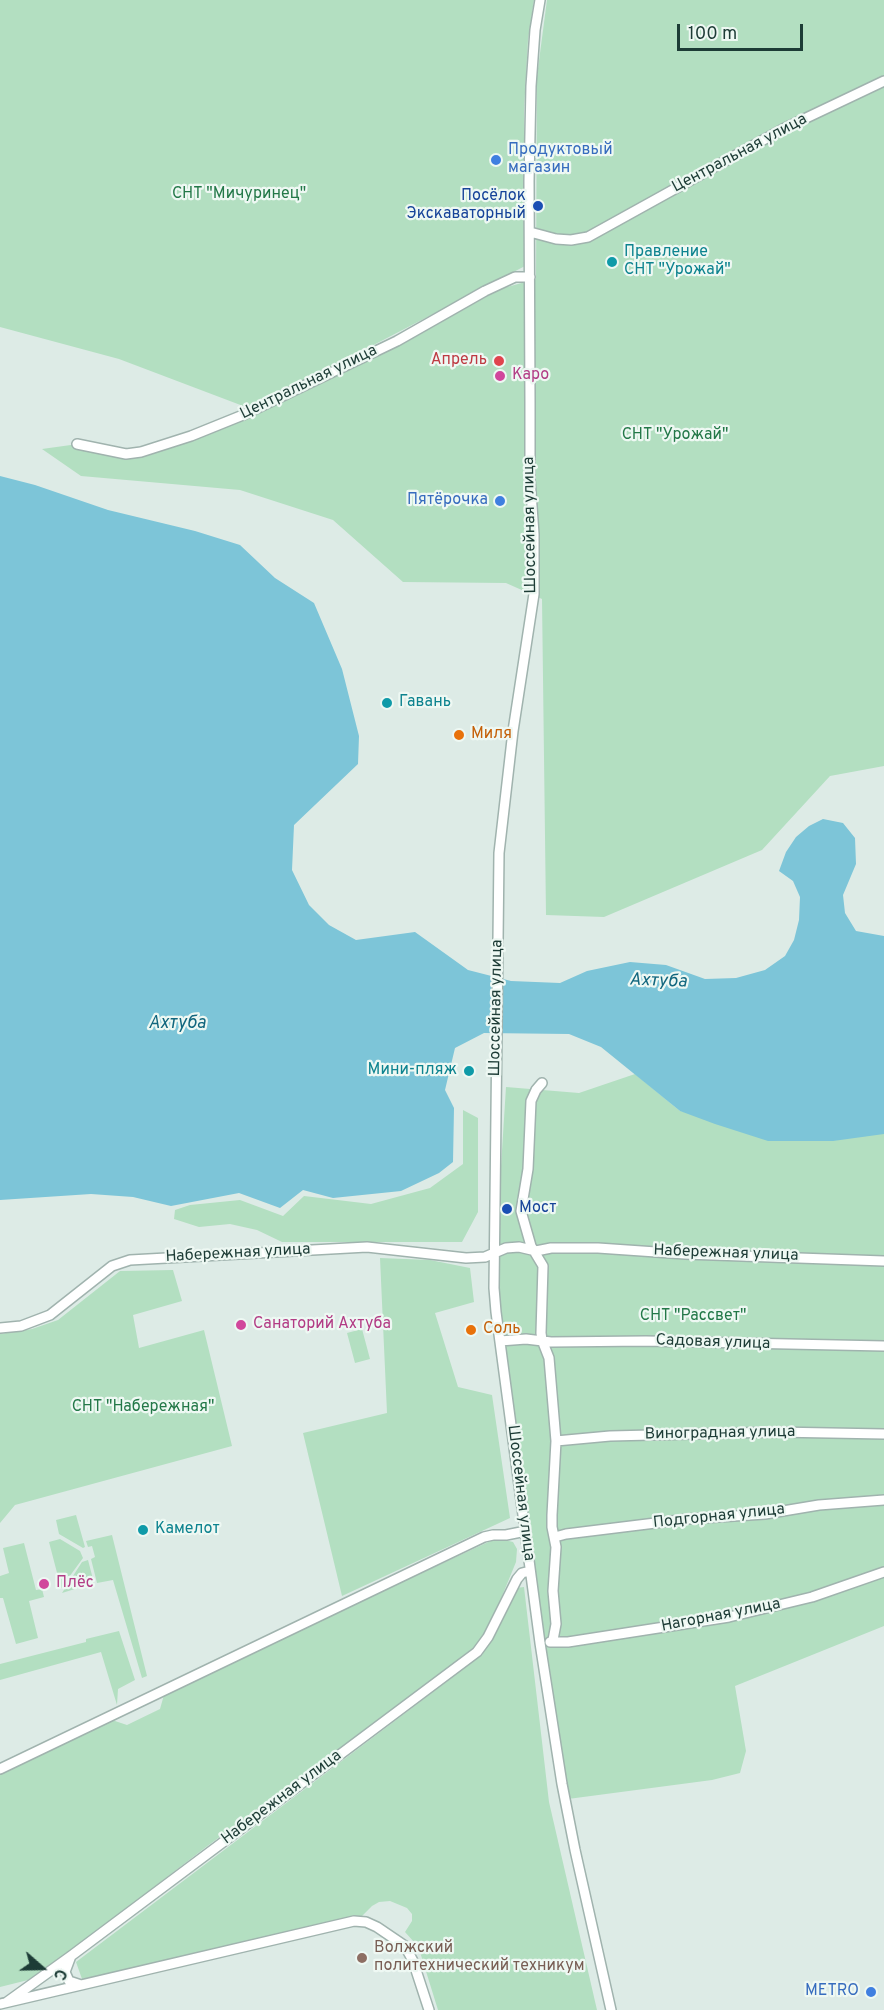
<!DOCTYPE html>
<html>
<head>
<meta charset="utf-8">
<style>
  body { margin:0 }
  #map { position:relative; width:884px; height:2010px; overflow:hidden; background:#ddebe6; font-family:Overpass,sans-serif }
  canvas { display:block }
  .north { position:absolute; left:12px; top:1938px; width:60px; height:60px; -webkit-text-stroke:4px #eef8f3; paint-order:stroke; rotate:110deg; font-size:16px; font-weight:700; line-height:24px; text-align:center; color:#1d3c36 }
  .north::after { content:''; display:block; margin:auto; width:21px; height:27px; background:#1d3c36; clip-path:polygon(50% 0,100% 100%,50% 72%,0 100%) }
  .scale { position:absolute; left:677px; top:24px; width:126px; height:27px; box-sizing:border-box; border:3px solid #1d3c36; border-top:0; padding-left:8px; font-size:18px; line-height:21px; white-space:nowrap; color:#1d3c36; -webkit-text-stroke:4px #eef8f3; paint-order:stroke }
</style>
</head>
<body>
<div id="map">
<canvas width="884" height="2010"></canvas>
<div class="north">С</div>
<div class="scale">100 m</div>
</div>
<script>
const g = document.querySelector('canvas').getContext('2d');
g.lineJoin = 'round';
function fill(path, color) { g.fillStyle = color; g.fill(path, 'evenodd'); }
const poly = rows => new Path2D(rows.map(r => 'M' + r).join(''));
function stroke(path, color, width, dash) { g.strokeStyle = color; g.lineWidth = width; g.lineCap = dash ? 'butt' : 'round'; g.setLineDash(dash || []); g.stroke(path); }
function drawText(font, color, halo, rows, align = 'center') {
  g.font = font + ' Overpass,sans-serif'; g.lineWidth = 4.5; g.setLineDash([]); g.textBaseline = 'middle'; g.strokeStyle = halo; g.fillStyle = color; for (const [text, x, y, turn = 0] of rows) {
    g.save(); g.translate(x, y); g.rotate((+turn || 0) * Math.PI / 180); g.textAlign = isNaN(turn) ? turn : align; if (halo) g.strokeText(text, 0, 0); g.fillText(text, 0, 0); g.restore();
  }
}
fill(poly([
  [0,0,534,0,528,40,524,110,525,266,251,409,119,359,0,327],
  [547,0,884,0,884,766,830,776,762,850,604,917,546,915,542,599,506,583,403,582,333,520,240,490,81,476,42,449,78,444,126,455,251,414,401,345,500,289,536,279,537,76],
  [635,1074,680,1111,884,1133,884,1626,735,1686,746,1751,740,1773,712,1780,568,1799,542,1635,498,1290,499,1198,506,1087,579,1093],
  [463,1110,478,1118,478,1212,462,1242,282,1242,257,1230,230,1224,199,1227,174,1219,175,1210,190,1205,240,1200,283,1216,304,1196,371,1204,430,1188,463,1164],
  [380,1258,430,1260,470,1268,474,1302,435,1313,458,1387,492,1395,510,1518,342,1596,303,1433,387,1413],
  [173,1270,182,1301,133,1315,139,1348,204,1330,232,1446,15,1505,0,1523,0,1334,32,1329,58,1320,120,1271],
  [362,1329,370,1359,355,1363,347,1333],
  [76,1515,85,1547,83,1548,59,1534,56,1520],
  [112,1535,147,1676,142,1678,113,1580,97,1583,91,1559,95,1557,92,1546,88,1547,86,1541],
  [497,1538,513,1542,517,1549,516,1562,491,1623,479,1643,421,1689,206,1847,36,1978,0,1987,0,1773,112,1720,127,1725,160,1709,164,1695,322,1619],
  [60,1539,80,1551,83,1558,61,1588,49,1542],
  [24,1543,36,1590,42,1589,44,1597,29,1601,38,1638,16,1644,3,1598,0,1598,0,1576,9,1573,3,1548],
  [88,1560,94,1583,62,1593,82,1562],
  [524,1587,549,1802,597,2010,438,2010,420,1952,414,1942,405,1932,412,1921,412,1914,407,1908,390,1901,379,1902,372,1906,361,1917,82,1979,76,1962,482,1655,516,1588],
  [119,1631,135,1680,118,1689,117,1705,101,1652,0,1680,0,1664,86,1642,86,1639]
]), '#b3dfc1');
fill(poly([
  [0,476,35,485,108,510,195,531,240,545,275,578,314,603,342,669,359,736,358,764,294,825,292,870,309,905,329,925,356,940,415,932,468,970,511,981,560,983,587,971,630,962,666,965,705,979,736,978,765,970,785,956,794,940,799,920,800,897,793,881,779,871,786,852,796,837,809,826,823,819,843,823,855,838,856,864,843,895,845,913,856,931,884,936,884,1134,833,1141,768,1141,715,1124,680,1111,601,1047,569,1034,484,1033,455,1048,445,1090,454,1108,453,1162,439,1173,401,1191,333,1198,303,1190,280,1208,239,1193,171,1206,133,1197,91,1194,0,1200]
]), '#7dc5d8');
const minor = poly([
  [540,0,535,30,531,86,529,181,530,403,530,479,534,534,534,594,513,731,499,853,494,1288,496,1312,540,1643,562,1784,575,1850,611,2010],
  [530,232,556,239,571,240,588,237,783,129,884,81],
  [77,444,126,454,141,452,191,436,243,415,397,341,485,291,515,277,530,277],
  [542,1083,536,1090,531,1101,528,1169,521,1211,531,1246,543,1266,541,1333,542,1340,549,1358,556,1441,552,1515,552,1527,556,1547,553,1591,556,1624,553,1640],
  [0,1328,21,1326,50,1315,112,1266,130,1260,367,1247,466,1258,485,1257,506,1248,519,1247,536,1251,551,1248,598,1248,685,1254,884,1261],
  [500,1341,526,1339,551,1342,646,1341,884,1346],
  [556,1441,610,1436,776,1432,884,1434],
  [555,1537,566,1534,688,1519,765,1514,819,1505,884,1500],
  [550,1642,568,1642,729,1617,812,1597,884,1572],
  [0,1769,484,1537,493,1535,506,1535,526,1531],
  [71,1956,65,1972,69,1981,81,1985],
  [7,2002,71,1956,477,1652,488,1637,517,1579,522,1573,530,1571],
  [0,2004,354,1921,366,1922,377,1927,405,1946,413,1961,429,2010]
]);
stroke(minor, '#a0b3ae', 12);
stroke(minor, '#fff', 9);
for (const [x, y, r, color] of [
  [496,160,6,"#3f7fe0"],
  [538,206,6,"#1a4fb4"],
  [612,262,6,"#0f9aa8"],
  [499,361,6,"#e0444e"],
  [500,376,6,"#d1479c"],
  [500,501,6,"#3f7fe0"],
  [387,703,6,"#0f9aa8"],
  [459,735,6,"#e8710a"],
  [469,1071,6,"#0f9aa8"],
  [507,1209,6,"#1a4fb4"],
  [241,1325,6,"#d1479c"],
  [471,1330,6,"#e8710a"],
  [143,1530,6,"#0f9aa8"],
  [44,1584,6,"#d1479c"],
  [362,1958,6,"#8d6e63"],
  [871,1992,6,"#3f7fe0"]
]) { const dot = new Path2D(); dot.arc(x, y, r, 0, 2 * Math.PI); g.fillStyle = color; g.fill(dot); stroke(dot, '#eef8f3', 2); }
drawText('16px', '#366cbe', '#eef8f3', [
  ["Продуктовый",508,151,"left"],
  ["магазин",508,169,"left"],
  ["Пятёрочка",488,501],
  ["METRO",859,1992]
], 'right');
drawText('16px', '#1d3c36', '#eef8f3', [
  ["Центральная улица",740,154,-28],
  ["Центральная улица",309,383,-26],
  ["Шоссейная улица",531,525,-91],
  ["Шоссейная улица",497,1008,-89],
  ["Набережная улица",238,1254,-3],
  ["Набережная улица",726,1254,2],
  ["Садовая улица",713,1343,2],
  ["Виноградная улица",720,1434,-1],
  ["Шоссейная улица",520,1493,83],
  ["Подгорная улица",719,1517,-6],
  ["Нагорная улица",721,1616,-11],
  ["Набережная улица",282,1798,-37]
]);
drawText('16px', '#237848', '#eef8f3', [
  ["СНТ \"Мичуринец\"",239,195],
  ["СНТ \"Урожай\"",675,436],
  ["СНТ \"Рассвет\"",693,1317],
  ["СНТ \"Набережная\"",143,1408]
]);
drawText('16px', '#164399', '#eef8f3', [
  ["Посёлок",526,197],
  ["Экскаваторный",526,215],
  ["Мост",519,1209,"left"]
], 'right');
drawText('16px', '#0d838f', '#eef8f3', [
  ["Правление",624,253],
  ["СНТ \"Урожай\"",624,271],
  ["Гавань",399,703],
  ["Мини-пляж",457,1071,"right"],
  ["Камелот",155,1530]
], 'left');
drawText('16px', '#be3a42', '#eef8f3', [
  ["Апрель",487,361]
], 'right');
drawText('16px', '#b23c85', '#eef8f3', [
  ["Каро",512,376],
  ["Санаторий Ахтуба",253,1325],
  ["Плёс",56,1584]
], 'left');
drawText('16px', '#c56008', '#eef8f3', [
  ["Миля",471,735],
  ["Соль",483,1330]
], 'left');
drawText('16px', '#785e54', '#eef8f3', [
  ["Волжский",374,1949],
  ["политехнический техникум",374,1967]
], 'left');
drawText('italic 18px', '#11667e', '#eef8f3', [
  ["Ахтуба",658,982,2],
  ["Ахтуба",177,1024]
]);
</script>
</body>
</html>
